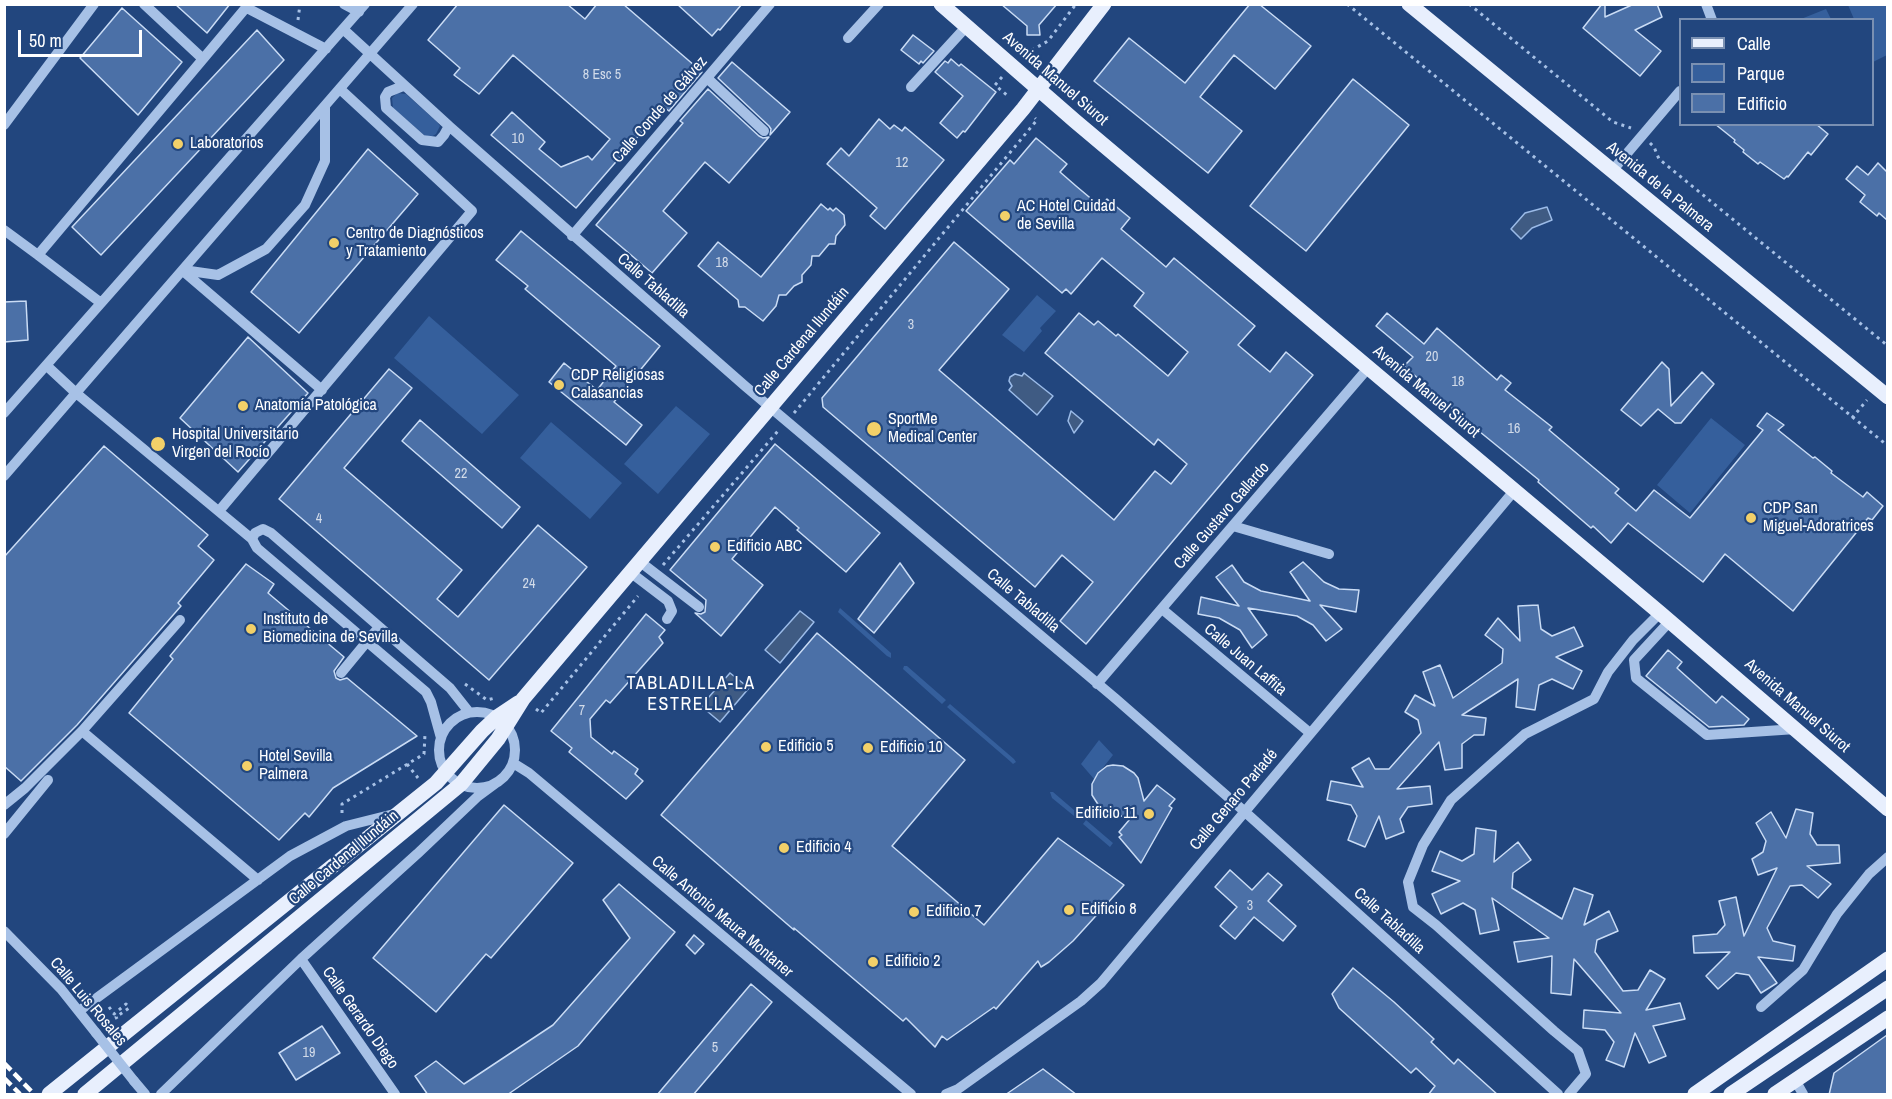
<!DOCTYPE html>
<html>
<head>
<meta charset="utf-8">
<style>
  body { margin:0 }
  #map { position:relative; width:1892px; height:1099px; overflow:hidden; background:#22467e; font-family:"Archivo Narrow",sans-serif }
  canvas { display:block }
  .frame { position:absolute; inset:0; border:6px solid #fff; pointer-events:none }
  .legend { position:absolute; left:1679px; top:18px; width:195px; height:108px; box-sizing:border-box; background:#22467e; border:2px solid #7a90b2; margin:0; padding:8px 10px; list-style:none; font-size:18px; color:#fff }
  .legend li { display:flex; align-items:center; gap:12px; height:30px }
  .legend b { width:30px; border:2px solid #7a90b2 }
  .scale { position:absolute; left:18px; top:30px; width:124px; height:27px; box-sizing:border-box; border:3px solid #fff; border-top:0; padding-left:8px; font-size:18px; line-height:21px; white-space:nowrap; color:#fff; -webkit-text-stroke:4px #22467e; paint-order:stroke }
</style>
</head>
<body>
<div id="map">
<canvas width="1892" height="1099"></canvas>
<div class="frame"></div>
<ul class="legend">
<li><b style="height:8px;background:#e8effd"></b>Calle</li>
<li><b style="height:16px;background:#355f9c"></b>Parque</li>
<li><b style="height:16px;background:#4b70a7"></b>Edificio</li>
</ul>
<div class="scale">50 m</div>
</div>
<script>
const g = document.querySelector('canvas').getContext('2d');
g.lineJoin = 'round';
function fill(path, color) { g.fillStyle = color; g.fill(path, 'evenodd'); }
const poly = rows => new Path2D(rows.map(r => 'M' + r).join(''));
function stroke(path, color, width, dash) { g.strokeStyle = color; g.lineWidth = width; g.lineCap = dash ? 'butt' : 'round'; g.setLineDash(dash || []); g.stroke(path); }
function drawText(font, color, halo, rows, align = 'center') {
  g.font = font + ' "Archivo Narrow",sans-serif'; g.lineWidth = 4.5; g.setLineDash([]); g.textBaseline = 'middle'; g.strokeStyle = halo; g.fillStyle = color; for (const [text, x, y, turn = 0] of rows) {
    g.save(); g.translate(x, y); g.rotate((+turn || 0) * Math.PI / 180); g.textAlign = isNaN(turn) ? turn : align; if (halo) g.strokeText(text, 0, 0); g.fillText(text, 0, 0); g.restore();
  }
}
fill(poly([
  [1848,5,1887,5,1887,55,1873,62,1872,20,1854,19],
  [1826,9,1831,19,1801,19],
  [397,93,406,94,437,122,440,126,436,134,431,137,424,135,393,108,392,98],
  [1037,295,1056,311,1040,328,1042,331,1024,352,1002,335],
  [429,316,519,395,482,434,394,358],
  [676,406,710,434,658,494,624,464],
  [1711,418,1745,445,1690,513,1657,485],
  [551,422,622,483,590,519,520,458],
  [840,608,891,653,891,658,887,656,838,612],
  [904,666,907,666,946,700,942,704,903,669],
  [950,704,1014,759,1016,762,1013,764,1011,762,947,707],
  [1099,740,1113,755,1094,779,1081,764],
  [1050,792,1053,792,1081,816,1079,820,1052,798],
  [1086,820,1113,843,1110,847,1083,824]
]), '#355f9c');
const water = poly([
  [1547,207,1552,220,1532,228,1521,239,1511,229,1525,213,1547,207],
  [1024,373,1053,396,1037,415,1009,390,1012,386,1009,381,1010,377,1015,374,1022,376,1024,373],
  [1071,411,1083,421,1074,433,1068,421,1071,411],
  [800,611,814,622,780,663,765,650,800,611],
  [730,673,749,688,720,722,701,706,730,673]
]);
fill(water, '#3f5b83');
stroke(water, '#9bbbe8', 1.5);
const building = poly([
  [175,4,230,4,207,33,175,4],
  [458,4,567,4,585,19,597,4,623,4,702,72,669,111,665,108,653,119,576,208,491,135,512,112,545,142,539,149,561,167,588,156,592,160,610,139,513,55,479,94,454,75,460,68,428,40,458,4],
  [677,4,742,4,720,30,718,29,712,36,677,4],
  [1001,4,1057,4,1039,25,1040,35,1027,35,1027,26,1001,4],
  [1250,4,1259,4,1311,46,1275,89,1234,55,1200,97,1242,131,1208,173,1094,81,1129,38,1185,83,1250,4],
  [1602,4,1605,4,1605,17,1634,4,1657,4,1662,17,1635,30,1661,51,1640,76,1583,28,1602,4],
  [122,8,182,62,138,115,80,58,122,8],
  [257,30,284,60,101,255,72,227,257,30],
  [913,35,934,51,923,63,921,61,919,64,901,50,913,35],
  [951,59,959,66,961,64,996,92,965,132,963,131,957,138,940,123,963,96,935,72,945,61,948,63,951,59],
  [732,62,790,112,770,135,771,129,769,126,718,78,732,62],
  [1353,79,1409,125,1306,251,1250,206,1353,79],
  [708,89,759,136,763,138,769,137,729,183,705,162,663,211,687,233,652,273,596,225,683,123,680,121,708,89],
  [879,119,890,129,894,125,902,131,905,127,944,160,885,229,870,216,877,208,827,164,841,148,849,156,879,119],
  [1715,124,1816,124,1828,134,1811,155,1808,152,1788,177,1787,176,1784,179,1760,162,1758,164,1743,152,1744,150,1734,142,1735,140,1715,124],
  [1036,138,1067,164,1060,172,1076,186,1101,207,1107,199,1130,218,1121,229,1166,267,1174,258,1255,326,1238,345,1270,372,1286,352,1313,375,1086,644,1060,621,1093,582,1062,555,1035,587,823,407,822,398,954,242,1009,289,939,370,1114,520,1155,471,1171,484,1187,464,1158,439,1154,445,1045,353,1079,313,1094,325,1098,321,1116,336,1118,334,1168,376,1188,352,1134,306,1144,293,1102,258,1071,294,1066,289,1062,293,966,211,1010,160,1014,164,1036,138],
  [368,149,418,194,299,333,251,292,368,149],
  [1878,163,1887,172,1887,220,1879,213,1877,216,1860,202,1865,195,1846,179,1857,166,1868,175,1878,163],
  [821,204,828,210,830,208,833,211,836,208,844,215,845,225,836,236,835,244,829,244,819,256,812,256,811,265,802,275,802,282,794,286,786,295,779,295,776,306,763,321,745,307,739,307,738,300,698,266,718,242,761,277,821,204],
  [521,231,660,346,614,402,642,425,626,445,549,382,564,363,597,390,616,366,525,289,528,286,496,260,521,231],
  [26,301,28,340,4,342,4,302,26,301],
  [1387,313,1424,344,1437,328,1497,380,1501,375,1511,383,1505,390,1552,427,1549,430,1619,489,1615,493,1636,511,1654,490,1690,518,1763,430,1757,426,1767,413,1784,425,1778,430,1813,458,1815,457,1832,471,1831,473,1863,497,1867,492,1883,506,1872,520,1868,518,1793,611,1725,554,1703,582,1628,523,1611,543,1593,526,1591,528,1538,482,1539,480,1469,423,1404,366,1413,357,1376,326,1387,313],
  [248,337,308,393,238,472,180,418,248,337],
  [1662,362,1669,369,1671,406,1702,372,1714,384,1681,423,1675,423,1658,409,1641,426,1621,410,1662,362],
  [389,369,412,388,344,468,462,570,437,599,458,617,538,525,587,567,489,680,279,499,389,369],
  [420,420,520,507,502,528,402,441,420,420],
  [775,444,880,533,846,572,797,530,799,528,775,507,732,559,763,585,721,636,695,613,701,614,705,612,706,600,670,570,775,444],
  [104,446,208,535,198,546,214,560,178,603,181,606,77,725,21,781,4,766,4,557,104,446],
  [1303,562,1324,582,1339,589,1359,590,1356,612,1320,605,1342,629,1326,641,1313,625,1297,616,1248,608,1267,635,1252,648,1240,630,1219,618,1198,614,1201,597,1239,606,1216,577,1232,565,1244,582,1261,591,1310,601,1290,572,1303,562],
  [900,563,914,583,874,633,858,619,900,563],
  [246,564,274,584,268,593,344,657,334,671,336,678,340,680,347,678,417,736,333,788,309,817,305,813,279,840,129,713,173,659,170,656,246,564],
  [1538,605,1541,629,1552,636,1574,627,1583,646,1556,657,1582,671,1573,689,1552,679,1539,685,1535,710,1516,707,1518,679,1462,715,1486,718,1484,735,1474,735,1462,744,1462,768,1445,770,1439,742,1397,789,1430,786,1432,804,1408,807,1400,819,1404,832,1386,839,1379,816,1365,847,1348,840,1357,816,1351,805,1327,800,1331,781,1363,787,1352,768,1369,758,1375,769,1389,769,1421,733,1418,720,1405,712,1415,695,1435,706,1423,672,1440,665,1453,698,1502,663,1503,649,1485,635,1498,618,1520,641,1518,606,1538,605],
  [646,614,665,630,659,637,663,643,610,703,606,700,590,719,591,737,612,754,614,751,638,769,635,774,643,781,626,799,569,752,572,748,551,731,646,614],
  [817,633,965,760,892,846,984,925,1058,838,1124,885,1073,941,1049,962,1041,967,1038,961,996,1009,994,1007,947,1040,942,1036,935,1047,906,1018,903,1021,794,928,794,930,661,815,817,633],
  [1668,650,1682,662,1677,668,1716,703,1722,696,1749,719,1744,725,1709,727,1646,676,1668,650],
  [1113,765,1123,766,1134,773,1138,778,1144,801,1157,785,1175,799,1169,806,1172,808,1141,863,1119,837,1122,835,1119,832,1130,819,1101,809,1092,795,1092,784,1098,773,1107,766,1113,765],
  [504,805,573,863,491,958,486,954,436,1012,373,958,504,805],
  [1796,809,1813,813,1810,834,1817,845,1839,845,1840,863,1807,866,1831,884,1818,898,1802,885,1790,886,1767,928,1773,941,1795,946,1793,961,1758,957,1777,983,1761,993,1749,975,1736,973,1718,989,1706,976,1730,952,1694,953,1693,936,1717,934,1725,925,1719,901,1736,897,1744,936,1777,868,1758,875,1752,859,1763,852,1766,841,1756,823,1771,812,1786,838,1796,809],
  [1476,828,1496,831,1494,862,1518,842,1531,860,1513,873,1512,888,1562,919,1574,888,1593,895,1584,925,1609,911,1618,931,1597,940,1595,952,1623,991,1638,990,1650,970,1665,979,1646,1010,1680,1003,1685,1019,1653,1026,1666,1056,1649,1063,1635,1033,1624,1067,1606,1060,1614,1042,1605,1030,1583,1028,1584,1010,1621,1013,1574,959,1571,995,1551,993,1552,956,1518,962,1514,942,1549,938,1492,898,1499,930,1480,934,1475,910,1463,903,1441,914,1432,894,1460,881,1432,871,1440,851,1462,861,1474,854,1476,828],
  [1230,870,1252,890,1268,873,1282,885,1268,901,1296,926,1283,941,1254,917,1235,939,1220,926,1237,907,1215,887,1230,870],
  [619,884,675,932,578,1046,507,1095,428,1095,415,1076,436,1061,464,1084,553,1025,630,938,603,900,619,884],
  [694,935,704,944,695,954,686,945,694,935],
  [1353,968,1394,1002,1434,1039,1431,1042,1454,1064,1458,1059,1498,1095,1428,1095,1435,1086,1416,1068,1411,1073,1339,1008,1332,994,1353,968],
  [751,984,772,1002,693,1095,657,1095,751,984],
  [322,1026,340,1053,296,1080,279,1053,322,1026],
  [1887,1035,1887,1095,1829,1095,1834,1073,1887,1035],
  [1043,1069,1077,1095,1005,1095,1043,1069]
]);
fill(building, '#4b70a7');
stroke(building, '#cadcf5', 1.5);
stroke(poly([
  [1347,4,1888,446],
  [1469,4,1613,122,1631,128],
  [298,20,300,4],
  [1025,54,1048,41,1076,4],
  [1002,77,995,85,1009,97],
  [1650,143,1654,147,1659,159,1888,346],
  [794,413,1037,120,1035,118],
  [1852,418,1867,400],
  [663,565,778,431],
  [465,684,487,700,495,698],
  [536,709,541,713,638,596],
  [407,764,418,778],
  [342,813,342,804,424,754,425,734],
  [109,1007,114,1014,126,1004,129,1008,116,1017,117,1019]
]), '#a7c1e6', 3, [3, 4.5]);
stroke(poly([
  [344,4,359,12],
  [1706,4,1712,20],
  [247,8,326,49],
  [343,29,449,126,444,135,438,142,422,140,386,108,385,97,388,92,403,86],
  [848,38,879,4],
  [203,59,249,4],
  [707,78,764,131],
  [911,87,966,27],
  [4,125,94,4],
  [449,126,745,386,1116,699,1244,811,1558,1094],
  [1612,171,1680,91],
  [4,230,38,255,203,59,144,4],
  [572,236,770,4],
  [38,255,101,303],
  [183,270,218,275,266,249,305,205,325,161,325,106],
  [183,271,322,390],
  [47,366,76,393,252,539],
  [4,413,365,4],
  [4,476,413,4],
  [219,511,472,211,340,89],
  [1233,526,1329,554],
  [639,561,699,607],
  [630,572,668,601,672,611,667,619],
  [1162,609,1310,733],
  [1670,621,1634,660,1636,678,1707,735,1796,729],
  [341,673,379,627],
  [1097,684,1369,367],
  '439 750a38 38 0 1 1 76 0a38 38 0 1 1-76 0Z',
  [82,731,258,880],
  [441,738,431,702,426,692,257,548,252,539,255,533,263,529,271,533,450,688,469,712],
  [513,763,529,773,911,1094],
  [4,805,25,788,82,731,180,620],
  [4,834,48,780],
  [4,931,61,989,96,1033],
  [301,959,395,1094],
  [1761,1007,1803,970,1837,914,1869,874,1888,857],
  [79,1011,290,856,346,826,394,814],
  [1795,1080,1803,1094],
  [134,1081,145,1094],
  [161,1094,301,959,417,854,477,797,496,783],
  [946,1094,958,1089,1081,1001,1101,983,1514,491],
  [1569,1094,1586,1074,1578,1051,1554,1031,1436,925,1413,907,1408,882,1423,845,1451,800,1525,734,1594,699,1608,672,1633,640,1660,613]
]), '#a7c1e6', 10);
stroke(poly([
  [941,4,1075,121,1660,613,1888,809],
  [1409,4,1888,397],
  [49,1094,436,783,482,731,497,717,518,703],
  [85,1094,461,784,498,739,523,699,1023,109,1104,4],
  [1695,1094,1888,959],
  [1731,1094,1888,988],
  [1775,1094,1888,1018]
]), '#e8effd', 15);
stroke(poly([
  [4,1063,34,1094],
  [4,1078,20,1094]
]), '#fff', 4.5, [10, 4.5]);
stroke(poly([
  [96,1033,134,1081]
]), '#a7c1e6', 10);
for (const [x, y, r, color] of [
  [178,144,6,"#f2d069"],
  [1005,216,6,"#f2d069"],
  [334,243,6,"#f2d069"],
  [559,385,6,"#f2d069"],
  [243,406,6,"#f2d069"],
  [874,429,8,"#f2d069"],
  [158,444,8,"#f2d069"],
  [1751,518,6,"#f2d069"],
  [715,547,6,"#f2d069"],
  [251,629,6,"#f2d069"],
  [766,747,6,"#f2d069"],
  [868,748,6,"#f2d069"],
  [247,766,6,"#f2d069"],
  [1149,814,6,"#f2d069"],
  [784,848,6,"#f2d069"],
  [1069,910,6,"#f2d069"],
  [914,912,6,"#f2d069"],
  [873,962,6,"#f2d069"]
]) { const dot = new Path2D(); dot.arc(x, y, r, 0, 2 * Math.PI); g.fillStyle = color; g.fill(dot); stroke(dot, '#22467e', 2); }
drawText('14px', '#d2dbe9', null, [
  ["8 Esc 5",602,75],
  ["10",518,139],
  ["12",902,163],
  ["18",722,263],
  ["3",911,325],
  ["20",1432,357],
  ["18",1458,382],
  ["16",1514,429],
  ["22",461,474],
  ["4",319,519],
  ["24",529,584],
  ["7",582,711],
  ["3",1250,906],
  ["5",715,1048],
  ["19",309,1053]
]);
drawText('16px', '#fff', '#22467e', [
  ["Avenida Manuel Siurot",1055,79,41],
  ["Calle Conde de Gálvez",660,110,-49],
  ["Avenida de la Palmera",1660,187,39],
  ["Calle Tabladilla",653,286,41],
  ["Calle Cardenal Ilundáin",802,342,-50],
  ["Avenida Manuel Siurot",1426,392,40],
  ["Calle Gustavo Gallardo",1222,516,-49],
  ["Calle Tabladilla",1023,601,40],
  ["Calle Juan Laffita",1245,660,40],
  ["Avenida Manuel Siurot",1797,706,41],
  ["Calle Genaro Parladé",1234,800,-50],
  ["Calle Cardenal Ilundáin",344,858,-40],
  ["Calle Antonio Maura Montaner",722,917,40],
  ["Calle Tabladilla",1389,921,42],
  ["Calle Luis Rosales",88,1002,50],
  ["Calle Gerardo Diego",360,1018,55]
]);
drawText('16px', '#fff', '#22467e', [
  ["Laboratorios",190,144],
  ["AC Hotel Cuidad",1017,207],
  ["de Sevilla",1017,225],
  ["Centro de Diagnósticos",346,234],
  ["y Tratamiento",346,252],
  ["CDP Religiosas",571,376],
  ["Calasancias",571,394],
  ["Anatomía Patológica",255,406],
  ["SportMe",888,420],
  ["Medical Center",888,438],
  ["Hospital Universitario",172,435],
  ["Virgen del Rocío",172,453],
  ["CDP San",1763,509],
  ["Miguel-Adoratrices",1763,527],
  ["Edificio ABC",727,547],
  ["Instituto de",263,620],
  ["Biomedicina de Sevilla",263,638],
  ["Edificio 5",778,747],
  ["Edificio 10",880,748],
  ["Hotel Sevilla",259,757],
  ["Palmera",259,775],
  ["Edificio 11",1137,814,"right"],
  ["Edificio 4",796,848],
  ["Edificio 8",1081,910],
  ["Edificio 7",926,912],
  ["Edificio 2",885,962]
], 'left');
g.letterSpacing = '1.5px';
drawText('18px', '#fff', '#22467e', [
  ["TABLADILLA-LA",691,684],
  ["ESTRELLA",691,705]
]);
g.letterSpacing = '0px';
</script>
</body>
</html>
